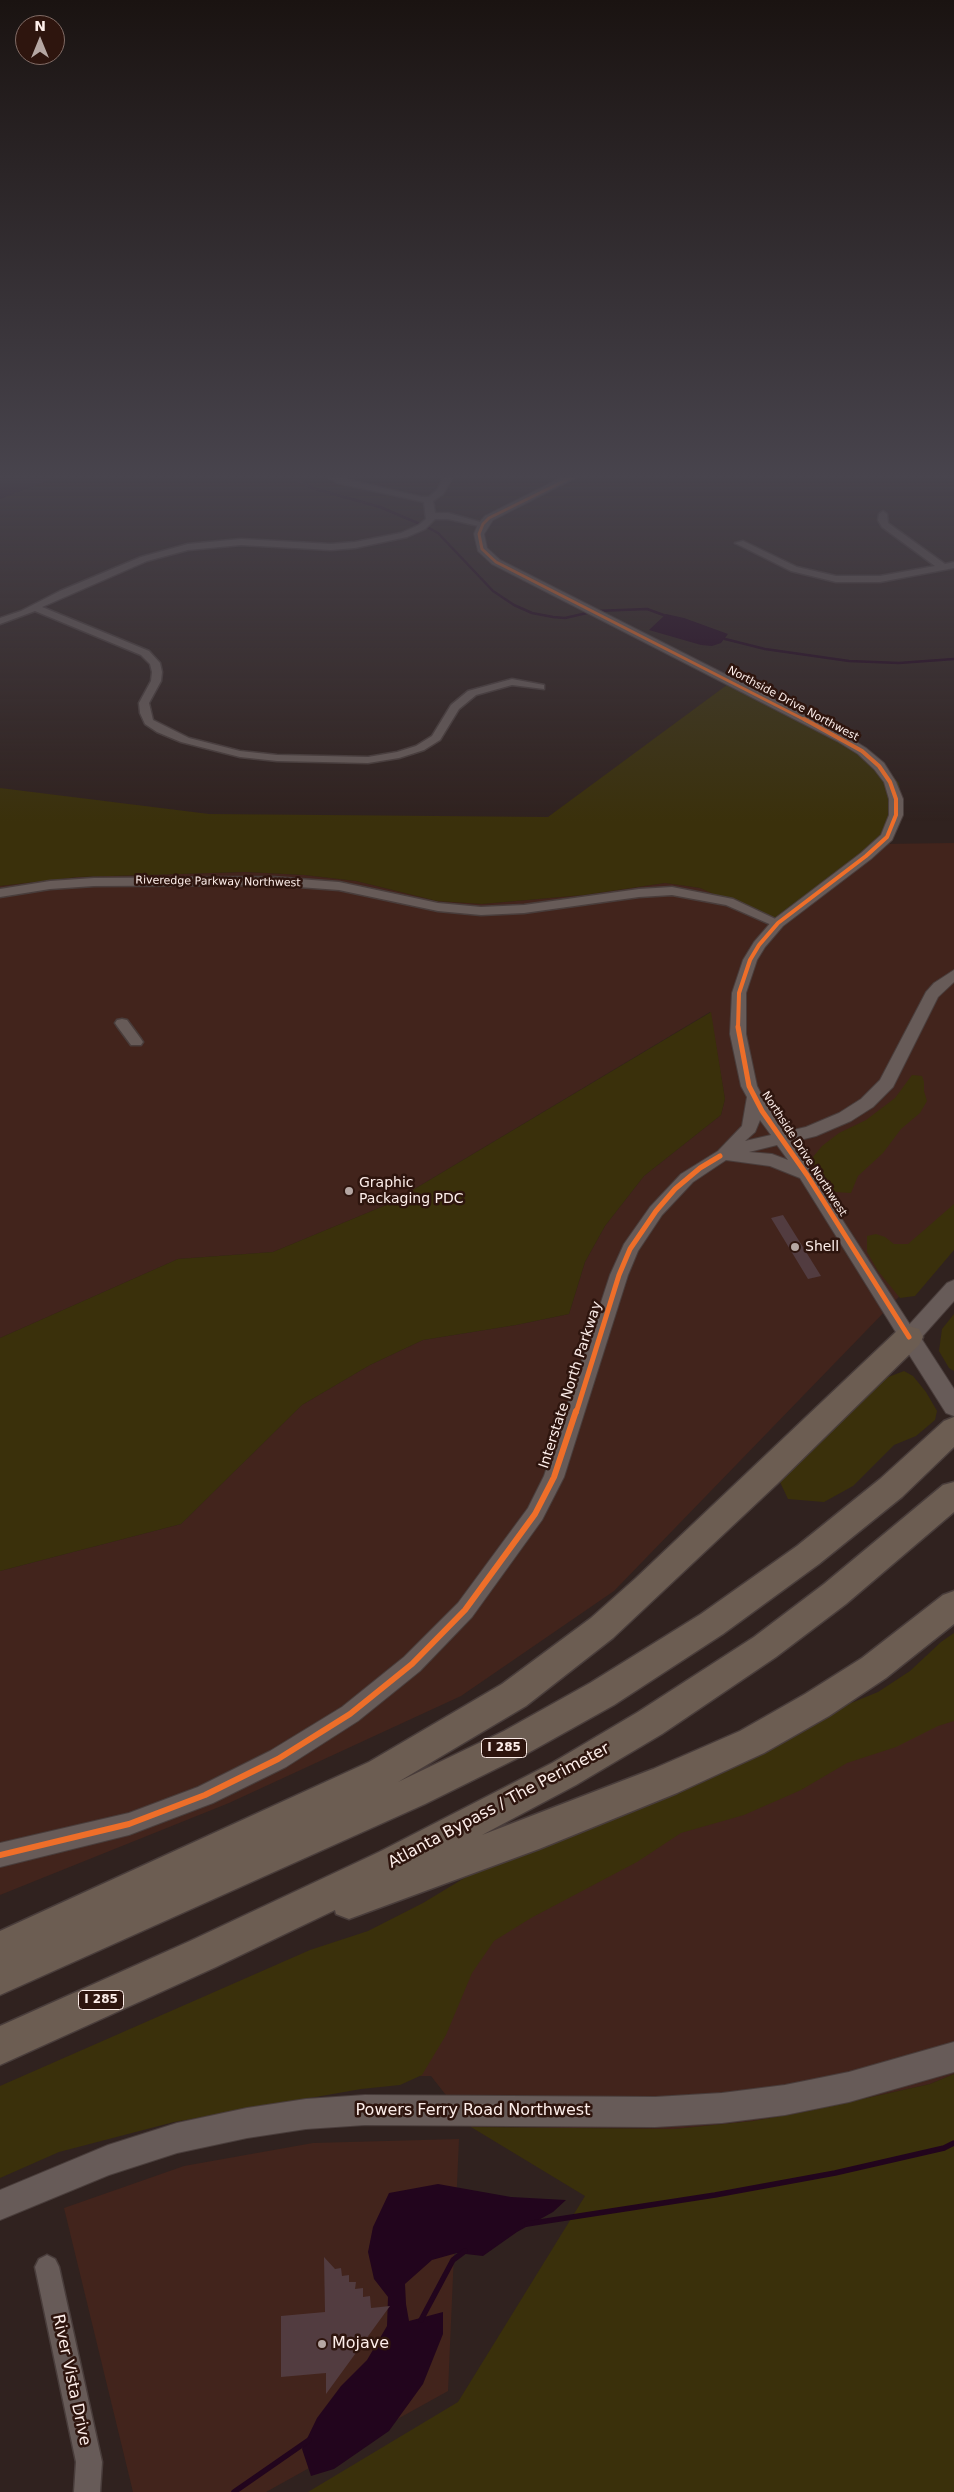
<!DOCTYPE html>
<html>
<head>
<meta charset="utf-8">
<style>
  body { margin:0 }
  #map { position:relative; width:954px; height:2492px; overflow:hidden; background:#30221f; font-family:"DejaVu Sans",sans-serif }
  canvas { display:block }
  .north { position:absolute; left:15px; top:15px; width:50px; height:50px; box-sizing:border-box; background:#2e150e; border:1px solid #816c66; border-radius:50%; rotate:0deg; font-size:14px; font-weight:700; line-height:20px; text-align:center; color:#fdeeea }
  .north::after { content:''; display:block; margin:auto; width:18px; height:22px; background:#b5a7a3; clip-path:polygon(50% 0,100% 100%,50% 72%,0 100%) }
</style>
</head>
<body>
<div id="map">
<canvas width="954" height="2492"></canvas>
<div class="north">N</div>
</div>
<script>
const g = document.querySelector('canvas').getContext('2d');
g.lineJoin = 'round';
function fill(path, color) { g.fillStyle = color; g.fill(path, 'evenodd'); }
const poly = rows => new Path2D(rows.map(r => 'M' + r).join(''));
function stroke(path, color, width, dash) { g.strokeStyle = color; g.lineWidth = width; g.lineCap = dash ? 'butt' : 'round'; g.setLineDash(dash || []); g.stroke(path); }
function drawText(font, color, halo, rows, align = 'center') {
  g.font = font + ' "DejaVu Sans",sans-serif'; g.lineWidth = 5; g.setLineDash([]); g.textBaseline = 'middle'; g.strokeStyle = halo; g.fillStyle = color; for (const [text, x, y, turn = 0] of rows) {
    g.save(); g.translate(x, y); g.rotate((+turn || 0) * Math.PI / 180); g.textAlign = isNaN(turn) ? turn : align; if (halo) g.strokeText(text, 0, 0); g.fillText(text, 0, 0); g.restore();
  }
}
fill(poly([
  [954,843,954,1240,614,1591,461,1696,229,1803,0,1895,0,1571,181,1524,302,1405,370,1365,423,1340,516,1325,569,1314,585,1262,605,1226,644,1176,721,1115,725,1099,710,1012,391,1203,273,1252,178,1259,0,1338,0,886,78,877,245,872,304,875,356,881,437,901,482,904,584,895,665,883,700,888,718,894,882,844],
  [954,1673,954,2074,930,2084,804,2112,753,2121,674,2129,471,2127,431,2076,389,2076,448,1920],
  [459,2139,448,2391,266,2492,133,2492,64,2208,184,2166,313,2143]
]), '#42241c');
fill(poly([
  [735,679,872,752,899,783,903,813,882,844,775,921,700,888,665,883,584,895,482,904,437,901,356,881,304,875,245,872,78,877,0,886,0,788,209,814,548,817],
  [711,1012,725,1099,721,1115,644,1176,605,1226,585,1262,569,1314,516,1325,423,1340,370,1365,302,1405,181,1524,0,1571,0,1338,178,1259,273,1252,391,1203],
  [912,1075,922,1076,924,1082,924,1091,927,1101,920,1113,901,1129,883,1153,858,1176,851,1193,835,1192,819,1176,814,1166,813,1157,822,1146,839,1133,866,1120,895,1098],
  [954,1204,954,1250,915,1296,900,1298,878,1271,867,1252,867,1236,876,1234,885,1237,894,1244,908,1244],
  [954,1314,954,1371,949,1368,939,1351,942,1329],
  [904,1371,913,1376,926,1392,937,1411,935,1420,916,1436,894,1445,853,1486,824,1502,788,1499,780,1482,785,1470,878,1381],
  [954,1633,954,1721,938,1726,896,1747,847,1763,801,1790,744,1815,681,1833,637,1862,531,1918,494,1941,472,1973,446,2035,422,2075,400,2085,361,2089,174,2122,59,2152,0,2178,0,2086,310,1950,368,1931,423,1903,466,1877,503,1859,693,1781,728,1770,834,1710,878,1692,910,1671,941,1642],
  [954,2074,954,2492,308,2492,458,2402,585,2196,471,2127,674,2129,753,2121,804,2112,930,2084]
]), '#3a300b');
fill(poly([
  [0,473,67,473,0,499],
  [666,614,684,618,728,634,721,643,712,646,701,645,649,630],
  [438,2184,511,2197,566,2200,553,2212,517,2232,483,2256,457,2253,432,2260,405,2284,406,2304,409,2321,443,2312,443,2334,423,2384,389,2431,334,2469,311,2476,302,2449,317,2418,341,2386,367,2360,387,2326,388,2297,374,2279,368,2252,373,2227,389,2193]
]), '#22051d');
stroke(poly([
  [282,473,312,488,380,507,420,524],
  [425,526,438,533,493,591,514,605,532,613,553,617,565,618,587,613],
  [596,611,647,609,669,617],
  [725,639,765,649,849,661,899,663,954,659]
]), '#22051d', 2.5);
stroke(poly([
  [527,2224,715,2195,835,2173,944,2148,954,2143],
  [421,2320,453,2260,465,2251],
  [234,2492,309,2440]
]), '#22051d', 5.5);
fill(poly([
  [783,1215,821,1276,808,1279,771,1218],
  [324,2257,335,2269,341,2268,342,2276,349,2275,349,2282,356,2282,355,2289,363,2288,363,2297,370,2296,371,2308,390,2306,326,2394,326,2373,281,2377,281,2316,325,2312]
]), '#523c40');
const minor = poly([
  [322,473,333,473,344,479,422,497,429,497,437,490,447,473,455,473,443,494,433,501,435,513,448,513,487,524,483,527,448,519,435,519,425,529,407,537,355,548,331,550,241,545,188,550,147,561,42,607,149,651,160,663,162,672,161,681,149,703,153,720,189,738,240,751,277,755,368,757,397,752,416,746,432,736,451,705,468,691,512,679,544,685,544,689,512,685,476,695,459,709,440,740,424,750,399,758,368,763,277,761,240,757,181,742,157,732,145,724,140,713,139,703,151,681,152,672,150,664,141,655,35,611,0,624,0,618,21,611,60,591,141,557,188,544,241,539,331,544,355,542,401,533,419,525,426,519,424,502,338,483,322,473],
  [883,511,887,514,888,523,945,564,954,562,954,568,880,582,836,582,791,571,735,543,743,541,797,567,836,576,880,576,935,566,882,527,878,520,879,514,883,511],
  [272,877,339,882,438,903,481,907,524,905,639,889,672,887,733,899,784,923,778,927,774,926,726,905,672,895,639,897,524,913,481,915,438,911,339,890,272,885,94,886,50,889,0,897,0,889,50,881,94,878,272,877],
  [122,1019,127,1020,141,1039,143,1042,141,1045,131,1045,117,1026,115,1023,117,1020,122,1019],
  [47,2255,55,2259,59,2267,102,2462,100,2492,74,2492,76,2462,35,2267,39,2259,47,2255]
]);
const tertiary = poly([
  [571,473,585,473,493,520,484,534,487,548,500,560,845,735,866,748,884,763,896,782,903,799,903,815,892,840,871,859,783,926,765,947,757,960,746,993,746,1034,757,1086,769,1109,785,1132,806,1127,839,1113,861,1099,880,1080,926,992,934,983,954,970,954,982,938,997,893,1087,873,1107,851,1121,816,1136,792,1142,918,1337,916,1342,909,1344,902,1342,800,1178,770,1166,726,1160,693,1182,662,1215,638,1251,628,1275,564,1477,542,1520,472,1617,420,1671,358,1721,286,1767,213,1803,129,1835,0,1867,0,1843,129,1813,198,1787,270,1751,342,1707,404,1657,458,1603,528,1508,544,1476,610,1275,624,1244,650,1207,681,1174,718,1151,742,1126,747,1097,741,1086,730,1034,732,993,743,960,754,942,773,920,861,853,881,835,889,815,889,799,884,782,874,769,858,754,837,741,492,564,478,551,474,534,478,524,485,516,571,473],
  [760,1120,771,1135,745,1141,755,1132,760,1120],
  [777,1145,788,1160,772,1154,749,1152,777,1145]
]);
const secondary = poly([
  [954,1280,954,1301,921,1338,954,1389,954,1416,946,1413,898,1337,947,1283,954,1280],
  [954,2042,954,2072,849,2102,785,2115,722,2123,655,2127,365,2125,306,2129,247,2138,177,2153,109,2175,0,2220,0,2190,108,2145,177,2123,247,2108,306,2099,365,2095,655,2097,722,2093,785,2085,849,2072,954,2042]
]);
const motorway = poly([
  [909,1326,919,1329,923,1337,919,1345,777,1484,613,1638,526,1706,398,1782,504,1731,590,1683,701,1614,797,1546,880,1479,944,1421,954,1417,954,1447,902,1497,819,1564,723,1634,614,1705,528,1753,425,1804,0,1995,0,1931,369,1762,502,1684,591,1618,636,1578,899,1329,909,1326],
  [954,1482,954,1512,846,1604,776,1657,662,1734,576,1785,482,1835,653,1769,740,1731,805,1694,862,1658,943,1595,954,1591,954,1624,886,1678,829,1716,764,1753,677,1793,539,1849,349,1919,336,1914,335,1910,216,1967,0,2065,0,2026,190,1941,379,1852,552,1763,638,1712,754,1637,824,1584,943,1485,954,1482]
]);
stroke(minor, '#493d3b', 3);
stroke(tertiary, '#493d3b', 2);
stroke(secondary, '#493d3b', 2);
stroke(motorway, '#493d3b', 3);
fill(minor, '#675b58');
fill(tertiary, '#675b58');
fill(secondary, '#675b58');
fill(motorway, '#6c5d52');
stroke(poly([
  [580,473,489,518,483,524,479,534,482,549,496,562,807,721]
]), '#ee6e29', 3);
stroke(poly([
  [738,1028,739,993,750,960,759,945,778,923,866,856,887,837,896,815,896,799,890,782,879,766,862,751,804,719]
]), '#ee6e29', 4);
stroke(poly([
  [738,1027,749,1086,762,1111,807,1175,909,1337],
  [576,1413,619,1275,630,1249,656,1211,675,1189,700,1168,720,1156]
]), '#ee6e29', 5);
stroke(poly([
  [0,1855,129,1824,205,1795,278,1759,350,1714,412,1664,465,1610,535,1514,554,1477,576,1411]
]), '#ee6e29', 6);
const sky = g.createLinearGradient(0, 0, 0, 822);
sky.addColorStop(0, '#1a1311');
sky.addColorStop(0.58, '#48444d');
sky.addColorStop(1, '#48444d00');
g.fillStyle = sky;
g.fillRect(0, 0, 954, 822);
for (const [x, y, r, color] of [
  [349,1191,5,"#b5a7a3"],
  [795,1247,5,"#b5a7a3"],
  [322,2344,5,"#b5a7a3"]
]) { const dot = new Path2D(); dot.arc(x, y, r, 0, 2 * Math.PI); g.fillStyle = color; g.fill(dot); stroke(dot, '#2e150e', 2); }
drawText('11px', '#fdeeea', '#2e150e', [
  ["Northside Drive Northwest",793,704,28],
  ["Riveredge Parkway Northwest",218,882,1],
  ["Northside Drive Northwest",804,1154,57]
]);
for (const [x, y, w] of [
  [504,1748,45],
  [101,2000,45]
]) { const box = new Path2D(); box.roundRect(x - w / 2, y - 9.5, w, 19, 4); g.fillStyle = '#2e150e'; g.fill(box); stroke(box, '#fdeeea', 1); }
drawText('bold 12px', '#fdeeea', null, [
  ["I 285",504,1748],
  ["I 285",101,2000]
]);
drawText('14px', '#fdeeea', '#2e150e', [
  ["Graphic",359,1183],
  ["Packaging PDC",359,1199],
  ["Shell",805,1247]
], 'left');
drawText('14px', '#fdeeea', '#2e150e', [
  ["Interstate North Parkway",571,1385,-72]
]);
drawText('16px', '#fdeeea', '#2e150e', [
  ["Atlanta Bypass / The Perimeter",499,1806,-28],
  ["Powers Ferry Road Northwest",473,2111],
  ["River Vista Drive",71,2380,78]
]);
drawText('16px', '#fdeeea', '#2e150e', [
  ["Mojave",332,2344]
], 'left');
</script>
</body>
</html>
